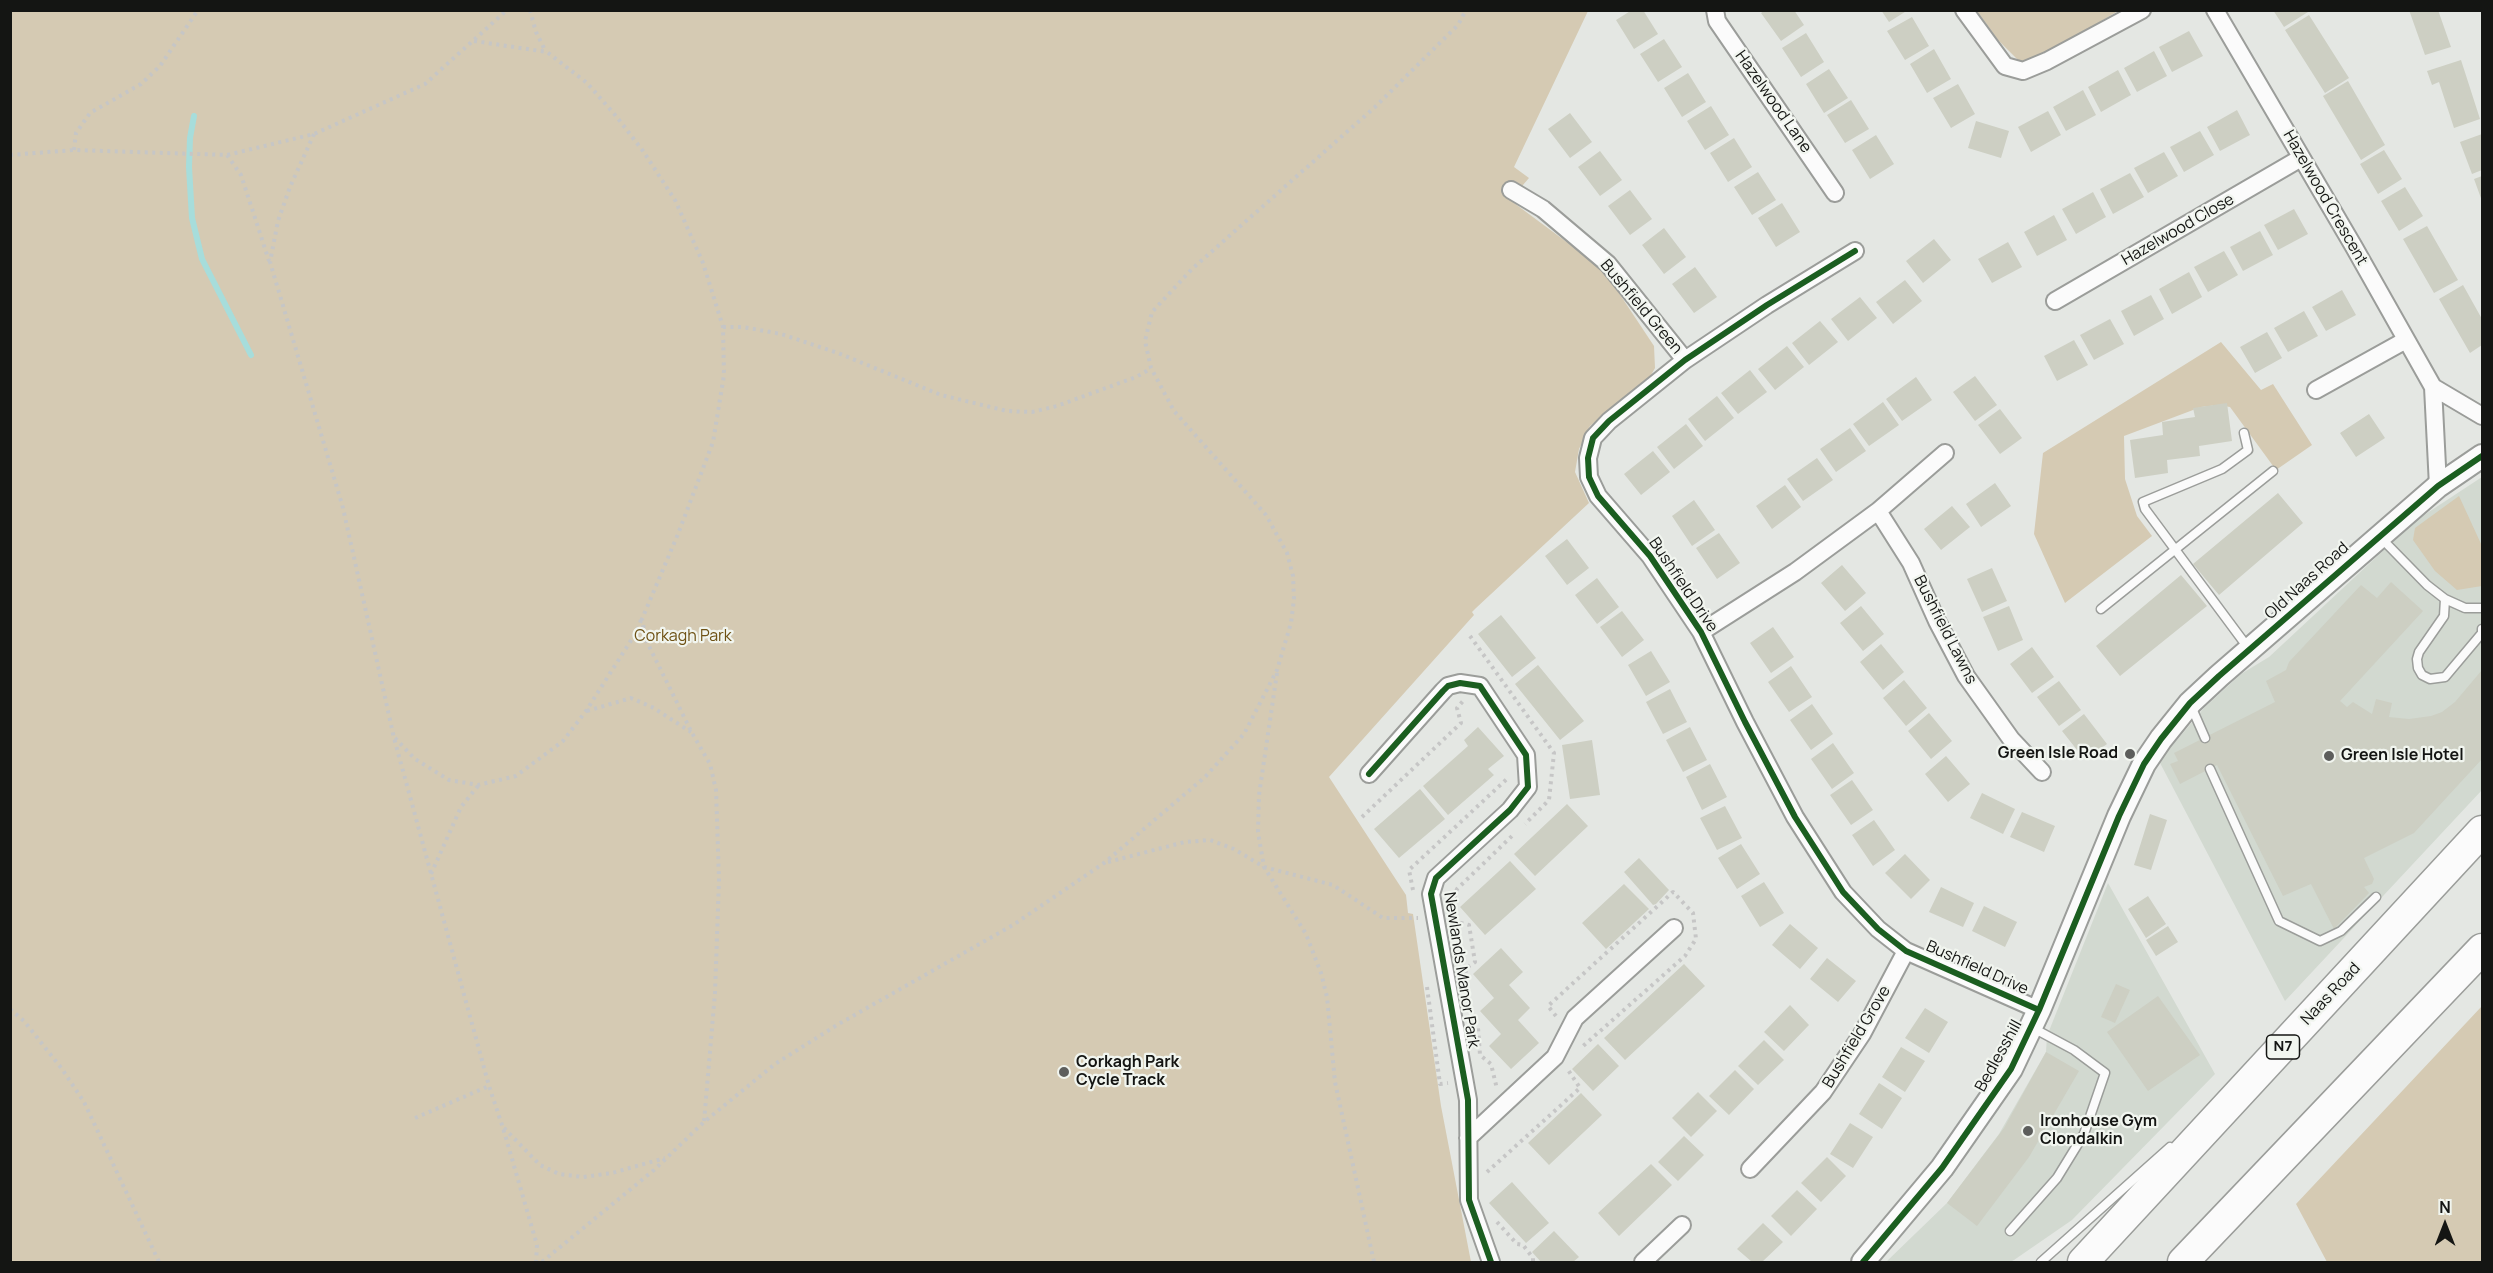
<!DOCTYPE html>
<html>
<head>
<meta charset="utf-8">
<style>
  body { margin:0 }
  #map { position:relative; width:2493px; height:1273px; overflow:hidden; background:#e4e7e3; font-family:Manrope,sans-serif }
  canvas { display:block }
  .frame { position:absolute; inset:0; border:12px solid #141513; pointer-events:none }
  .north { position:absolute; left:2415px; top:1195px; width:60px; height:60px; -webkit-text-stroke:4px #f1f5ef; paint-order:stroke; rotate:0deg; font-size:16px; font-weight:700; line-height:24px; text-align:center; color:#141513 }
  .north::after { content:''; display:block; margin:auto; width:21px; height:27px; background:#141513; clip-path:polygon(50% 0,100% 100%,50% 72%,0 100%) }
</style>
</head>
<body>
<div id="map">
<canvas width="2493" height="1273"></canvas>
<div class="frame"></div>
<div class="north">N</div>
</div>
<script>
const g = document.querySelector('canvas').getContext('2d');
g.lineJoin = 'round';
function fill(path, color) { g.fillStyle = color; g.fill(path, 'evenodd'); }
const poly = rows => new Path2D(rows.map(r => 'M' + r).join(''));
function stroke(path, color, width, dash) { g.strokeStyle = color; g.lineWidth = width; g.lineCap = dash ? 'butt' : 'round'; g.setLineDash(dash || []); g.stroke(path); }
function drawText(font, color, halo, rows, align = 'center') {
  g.font = font + ' Manrope,sans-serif'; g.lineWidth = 4.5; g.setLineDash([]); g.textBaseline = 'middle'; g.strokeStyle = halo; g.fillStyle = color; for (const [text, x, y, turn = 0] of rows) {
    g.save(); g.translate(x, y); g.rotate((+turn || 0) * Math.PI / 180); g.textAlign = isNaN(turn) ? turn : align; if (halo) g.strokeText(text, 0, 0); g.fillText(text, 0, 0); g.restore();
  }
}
fill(poly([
  [2482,477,2482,790,2285,1001,2159,761,2205,707,2241,674,2269,657,2415,521],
  [2108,883,2215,1074,2072,1220,2014,1260,2010,1262,1886,1262,1947,1203,1999,1134,2046,1052,2047,1036]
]), '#d2d9d0');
fill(poly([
  [10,11,1588,11,1514,167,1529,178,1510,200,1603,269,1654,346,1655,368,1650,377,1590,426,1579,449,1575,472,1589,503,1476,608,1472,612,1474,615,1329,777,1406,895,1408,913,1413,914,1441,1106,1471,1262,11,1262],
  [1977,11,2118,11,2037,60,2024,66,1998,40],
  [2221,342,2261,390,2273,384,2312,445,2276,470,2230,407,2218,405,2201,407,2124,436,2125,479,2137,516,2152,536,2065,603,2034,534,2043,453],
  [2459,496,2482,546,2482,586,2457,590,2435,571,2413,540,2415,528],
  [2482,1006,2482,1262,2327,1262,2296,1204]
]), '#d5cab3');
stroke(poly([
  [194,116,190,138,189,167,192,218,202,259,251,355]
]), '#a7dddb', 6);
fill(poly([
  [1632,10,1643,10,1658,34,1634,49,1616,20],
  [1765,10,1794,10,1804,25,1781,41,1761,13],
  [1881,10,1908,10,1889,22],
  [2273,10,2307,10,2308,12,2284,27],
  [2409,10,2438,10,2451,47,2425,55],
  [2309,15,2349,78,2325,93,2285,30],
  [1912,17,1929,46,1905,60,1887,31],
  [2189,31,2203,56,2172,72,2159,47],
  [1806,33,1824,62,1801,77,1782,48],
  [1664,39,1682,67,1658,82,1640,54],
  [1934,49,1951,79,1927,93,1910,64],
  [2154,51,2167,76,2137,92,2124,68],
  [2461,60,2480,119,2454,128,2439,82,2432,85,2427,71],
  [1829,69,1848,98,1824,113,1806,84],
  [2118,70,2131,95,2101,112,2088,87],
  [1688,73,1706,102,1682,117,1664,88],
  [2348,81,2385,145,2361,160,2323,96],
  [1958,84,1975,114,1951,128,1933,98],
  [2083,90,2096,115,2066,131,2053,107],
  [1851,100,1869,129,1845,143,1827,115],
  [1711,106,1729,135,1705,150,1687,121],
  [2237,110,2250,135,2220,151,2207,127],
  [2048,111,2061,135,2031,152,2018,127],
  [1570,113,1592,142,1570,158,1548,129],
  [1976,121,2009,131,2001,158,1968,148],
  [2200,131,2214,155,2184,172,2170,147],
  [2482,134,2482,170,2472,174,2460,142],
  [1876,135,1894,164,1870,179,1852,150],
  [1734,138,1752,167,1728,182,1710,153],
  [2384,150,2402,179,2378,194,2360,164],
  [1600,151,1622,180,1600,196,1578,167],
  [2164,152,2178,176,2148,193,2134,168],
  [1758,172,1776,200,1752,215,1734,187],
  [2130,173,2144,197,2113,214,2100,189],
  [2482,176,2482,201,2474,179],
  [2405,187,2423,216,2399,231,2381,201],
  [1630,190,1652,219,1630,235,1608,206],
  [2093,192,2106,217,2076,234,2062,209],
  [1782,203,1800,232,1776,247,1758,218],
  [2294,209,2308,234,2278,250,2264,225],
  [2054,215,2067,240,2037,256,2024,232],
  [2427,226,2458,280,2434,293,2403,239],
  [1664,228,1686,257,1664,274,1642,245],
  [2260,231,2273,255,2243,271,2230,247],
  [1934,239,1951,260,1923,283,1906,261],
  [2008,242,2022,267,1992,283,1978,259],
  [2224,251,2238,275,2208,292,2194,267],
  [1695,267,1717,297,1694,313,1672,284],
  [2189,272,2202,297,2172,314,2159,289],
  [1905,280,1922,301,1893,324,1876,302],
  [2463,285,2482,319,2482,345,2470,353,2439,299],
  [2342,290,2356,315,2326,331,2312,307],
  [2151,295,2164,319,2134,336,2121,311],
  [1860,297,1877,318,1848,341,1831,319],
  [2304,311,2318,336,2288,352,2274,328],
  [2110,319,2124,344,2094,360,2080,335],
  [1820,321,1838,342,1809,365,1792,343],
  [2267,332,2282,358,2255,373,2240,347],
  [2074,340,2088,365,2057,381,2044,356],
  [1787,346,1804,367,1775,390,1758,369],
  [1750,370,1767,392,1738,414,1721,393],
  [1975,376,1997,405,1975,421,1953,392],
  [1916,377,1932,400,1902,421,1886,399],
  [1717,396,1734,418,1705,441,1688,419],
  [1883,402,1899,425,1869,446,1853,424],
  [2227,403,2232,441,2199,446,2200,456,2167,460,2168,473,2135,478,2130,440,2163,435,2162,422,2195,417,2193,408],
  [2000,409,2022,438,2000,454,1978,425],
  [2369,414,2385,438,2356,457,2340,433],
  [1686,424,1703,446,1674,469,1657,447],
  [1850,428,1866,451,1836,472,1820,449],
  [1653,451,1670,472,1641,495,1624,474],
  [1817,458,1833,480,1803,501,1787,479],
  [1995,483,2011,506,1981,527,1966,504],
  [1785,485,1801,507,1772,529,1756,506],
  [2278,493,2303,523,2219,595,2193,564],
  [1694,500,1715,530,1692,546,1672,516],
  [1952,506,1970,527,1941,550,1924,529],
  [1719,533,1740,563,1717,579,1696,548],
  [1567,539,1589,568,1567,585,1545,556],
  [1842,565,1866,593,1845,611,1821,583],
  [1992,568,2007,601,1982,612,1967,579],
  [2181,575,2207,606,2120,676,2096,646],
  [1597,578,1619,607,1597,624,1575,595],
  [2391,582,2423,611,2340,701,2347,707,2353,702,2372,714,2376,699,2392,703,2389,717,2409,719,2431,716,2442,712,2455,702,2482,670,2482,759,2414,833,2364,858,2374,879,2372,884,2364,887,2369,893,2334,929,2311,884,2283,896,2217,765,2180,784,2170,764,2178,761,2174,753,2275,702,2266,681,2286,670,2289,662,2361,585,2377,598],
  [1861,606,1884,634,1863,651,1840,623],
  [2009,606,2023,640,1998,651,1983,617],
  [1622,611,1644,640,1622,657,1600,627],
  [1501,615,1536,658,1512,677,1478,634],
  [1773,627,1794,657,1771,673,1750,643],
  [1881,644,1904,672,1883,690,1860,662],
  [2032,647,2054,677,2032,693,2010,664],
  [1651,651,1670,682,1646,696,1628,665],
  [1538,665,1584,721,1560,740,1515,684],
  [1791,666,1812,697,1789,712,1768,682],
  [1904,680,1927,708,1906,726,1883,698],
  [2059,681,2081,710,2059,726,2037,697],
  [1670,689,1687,722,1663,734,1646,702],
  [1812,704,1833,734,1811,750,1790,720],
  [1929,713,1952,741,1931,759,1908,731],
  [2084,714,2107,744,2085,760,2062,731],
  [1478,727,1504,756,1488,769,1494,775,1448,815,1423,786,1468,746,1464,740],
  [1690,727,1707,760,1683,772,1666,740],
  [1592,740,1600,795,1570,799,1562,745],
  [1833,743,1854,773,1832,789,1811,759],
  [1946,756,1970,784,1948,802,1925,774],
  [1710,764,1727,797,1702,810,1686,777],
  [1852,780,1873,810,1851,825,1830,795],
  [1420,789,1445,819,1399,858,1374,829],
  [1982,793,2015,809,2003,834,1970,818],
  [1567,804,1588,826,1535,876,1514,854],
  [1725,806,1742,838,1717,850,1700,818],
  [2022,812,2055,826,2044,852,2010,837],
  [2150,814,2167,820,2151,870,2134,865],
  [1874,820,1895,850,1873,866,1852,835],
  [1741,844,1760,874,1737,889,1718,858],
  [1905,854,1930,880,1911,899,1885,873],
  [1639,858,1669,890,1656,904,1653,905,1624,872],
  [1510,861,1536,889,1485,935,1460,907],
  [1764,882,1784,913,1760,927,1741,896],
  [1624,884,1649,909,1606,949,1582,923],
  [1941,887,1974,903,1963,927,1929,912],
  [2148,896,2166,924,2146,938,2128,909],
  [1984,906,2017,922,2005,947,1972,931],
  [1790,924,1818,948,1800,969,1772,945],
  [2168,926,2178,942,2156,956,2146,940],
  [1501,948,1523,972,1509,985,1530,1008,1518,1020,1539,1043,1511,1069,1489,1046,1501,1034,1480,1011,1494,998,1473,974],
  [1827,958,1856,981,1838,1002,1810,979],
  [1684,964,1705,986,1625,1060,1604,1038],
  [2116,984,2130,990,2115,1023,2101,1017],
  [2158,996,2200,1055,2148,1091,2107,1032],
  [1790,1005,1809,1025,1784,1051,1764,1032],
  [1925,1008,1948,1022,1929,1053,1905,1038],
  [1764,1040,1784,1060,1758,1085,1738,1066],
  [1598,1044,1619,1066,1593,1091,1572,1069],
  [1901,1047,1925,1061,1905,1092,1882,1077],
  [2046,1052,2079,1071,2029,1157,1977,1226,1947,1203,2004,1128],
  [1735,1070,1754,1089,1729,1115,1709,1096],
  [1879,1083,1902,1098,1882,1129,1859,1114],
  [1698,1092,1717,1111,1691,1137,1672,1118],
  [1581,1093,1602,1115,1549,1165,1528,1143],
  [1850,1123,1873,1137,1853,1168,1830,1154],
  [1684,1136,1704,1155,1678,1181,1658,1162],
  [1827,1157,1846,1176,1821,1202,1801,1183],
  [1651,1164,1672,1185,1619,1236,1598,1213],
  [1512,1182,1549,1223,1526,1243,1489,1203],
  [1797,1190,1817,1209,1791,1236,1771,1216],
  [1763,1223,1783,1242,1762,1262,1752,1262,1737,1249],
  [1554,1231,1579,1257,1573,1262,1541,1262,1532,1252]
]), '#cdcfc3');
const lane = poly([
  [2244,433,2248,450,2222,469,2143,502,2145,509,2249,649],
  [2381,538,2427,585,2445,599,2465,608,2482,608],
  [2445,599,2444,616,2419,652,2417,659,2418,668,2422,675,2430,679,2445,677,2482,633,2482,629],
  [2101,609,2273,471],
  [2191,706,2205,738],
  [2210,769,2279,921,2320,941,2341,931,2376,897],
  [2010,1231,2057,1178,2084,1134,2105,1073,2074,1050,2033,1028],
  [2041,1262,2170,1147]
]);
const street = poly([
  [1715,10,1717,21,1835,193],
  [1964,10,2005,66,2023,71,2047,61,2142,10],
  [2215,10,2354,247,2433,387,2438,486],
  [1511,190,1543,209,1608,264,1685,360],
  [1855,251,1767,305,1685,360,1609,421,1593,438,1588,458,1589,477,1598,496,1650,556,1701,632,1745,722,1795,817,1843,892,1878,929,1906,951,2039,1010],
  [2055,301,2301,158],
  [2433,387,2482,416],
  [2316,390,2406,340],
  [1878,511,1911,563,1937,621,1966,676,2011,739,2042,772],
  [1701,632,1795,572,1878,511,1945,453],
  [1369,774,1443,691,1448,686,1460,683,1480,686,1526,755,1528,787,1510,810,1436,878,1431,894,1468,1100,1469,1200,1491,1262],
  [1468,1138,1555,1057,1575,1018,1674,928],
  [1750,1169,1823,1092,1862,1034,1906,951],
  [1643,1262,1682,1225]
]);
const secondary = poly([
  [1863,1262,1942,1168,2011,1069,2039,1010,2119,816,2144,764,2161,739,2190,703,2219,676,2438,486,2482,456]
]);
const highway = poly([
  [2083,1262,2482,831],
  [2183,1262,2482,949]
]);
stroke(lane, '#9b9d9a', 11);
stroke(street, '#9b9d9a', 20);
stroke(secondary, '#9b9d9a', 26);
stroke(highway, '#9b9d9a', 33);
stroke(poly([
  [530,10,536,32,546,52],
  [474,41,547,52,587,83,616,116,643,151,675,200,703,263,723,327,724,375,713,442,678,534,642,619,646,640,692,733,710,764,716,790,719,880,715,993,704,1122],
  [314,134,290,187,278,221,270,262,343,508,394,738,489,1086,503,1128,537,1245,536,1262],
  [74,150,76,133,90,113,141,84,160,66,198,10],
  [10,155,74,150,227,155,314,134,425,84,507,10],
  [227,155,241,175,269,261],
  [723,327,743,327,781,334,838,353,941,395,1007,411,1032,412,1057,406,1136,377,1150,369],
  [1470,636,1554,753,1549,800,1525,824],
  [1277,673,1259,795,1258,832,1264,867,1306,934,1321,973,1327,997,1335,1082,1374,1262],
  [587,711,631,698,652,707,691,732],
  [395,738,415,759,449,780,478,785,516,776,563,741,586,711,637,631,641,620],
  [1362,817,1461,723,1457,708,1463,701],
  [1108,862,1185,842,1210,840,1234,849,1264,867,1333,885,1383,918,1418,918],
  [431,874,461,807,478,786],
  [1413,890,1409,870,1509,777],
  [1452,905,1457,889,1513,835],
  [1453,921,1469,925,1475,962,1465,969,1466,973],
  [1427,987,1440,1084,1448,1083],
  [10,1009,24,1021,62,1069,84,1102,159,1262],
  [1556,1016,1548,1006,1673,892,1693,913,1696,939,1685,956,1582,1047],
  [1474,1022,1478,1028,1480,1055,1491,1064,1497,1089],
  [415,1118,489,1086],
  [504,1128,540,1165,559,1174,583,1177,612,1173,665,1158],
  [1487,1172,1580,1088,1568,1070],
  [1497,1222,1517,1244,1523,1245,1533,1258,1533,1262],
  [542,1262,654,1170,704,1122,775,1064,837,1025,1013,925,1104,863,1205,777,1244,734,1277,670,1291,623,1294,599,1293,576,1287,553,1266,515,1174,411,1151,368,1145,341,1152,312,1192,269,1375,107,1458,25,1466,10]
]), '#c6c6c6', 4, [3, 4.5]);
stroke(lane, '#fbfbfb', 8);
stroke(street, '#fbfbfb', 16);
stroke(secondary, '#fbfbfb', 22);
stroke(highway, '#fbfbfb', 30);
stroke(poly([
  [1855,251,1767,305,1685,360,1609,421,1593,438,1588,458,1589,477,1598,496,1650,556,1701,632,1745,722,1795,817,1843,892,1878,929,1906,951,2039,1010],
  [1369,774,1443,691,1448,686,1460,683,1480,686,1526,755,1528,787,1510,810,1436,878,1431,894,1468,1100,1469,1200,1491,1262],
  [1863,1262,1942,1168,2011,1069,2039,1010,2119,816,2144,764,2161,739,2190,703,2219,676,2438,486,2482,456]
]), '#1b5e20', 6);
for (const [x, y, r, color] of [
  [2130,754,6,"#5d5e5c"],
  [2329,756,6,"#5d5e5c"],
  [1064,1072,6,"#5d5e5c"],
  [2028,1131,6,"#5d5e5c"]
]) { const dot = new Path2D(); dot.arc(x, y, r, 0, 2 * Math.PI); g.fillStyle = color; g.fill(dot); stroke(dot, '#f1f5ef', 2); }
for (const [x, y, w] of [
  [2283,1047,33]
]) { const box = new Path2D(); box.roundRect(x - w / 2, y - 12, w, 24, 4.5); g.fillStyle = '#f1f5ef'; g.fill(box); stroke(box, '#141513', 1.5); }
drawText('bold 15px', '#141513', null, [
  ["N7",2283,1047]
]);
drawText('16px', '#141513', '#f1f5ef', [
  ["Hazelwood Lane",1773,102,55],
  ["Hazelwood Crescent",2325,198,60],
  ["Hazelwood Close",2178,230,-30],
  ["Bushfield Green",1641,307,50],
  ["Old Naas Road",2307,581,-42],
  ["Bushfield Drive",1683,585,56],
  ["Bushfield Lawns",1945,630,63],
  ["Bushfield Drive",1977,968,24],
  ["Newlands Manor Park",1461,970,81],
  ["Naas Road",2331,994,-47],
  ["Bushfield Grove",1857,1037,-59],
  ["Bedlesshill",1999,1056,-61]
]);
drawText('16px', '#6e5114', '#f1f5ef', [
  ["Corkagh Park",683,637]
]);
drawText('bold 16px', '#141513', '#f1f5ef', [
  ["Green Isle Road",2118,754,"right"],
  ["Green Isle Hotel",2341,756],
  ["Corkagh Park",1076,1063],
  ["Cycle Track",1076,1081],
  ["Ironhouse Gym",2040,1122],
  ["Clondalkin",2040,1140]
], 'left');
</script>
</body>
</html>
